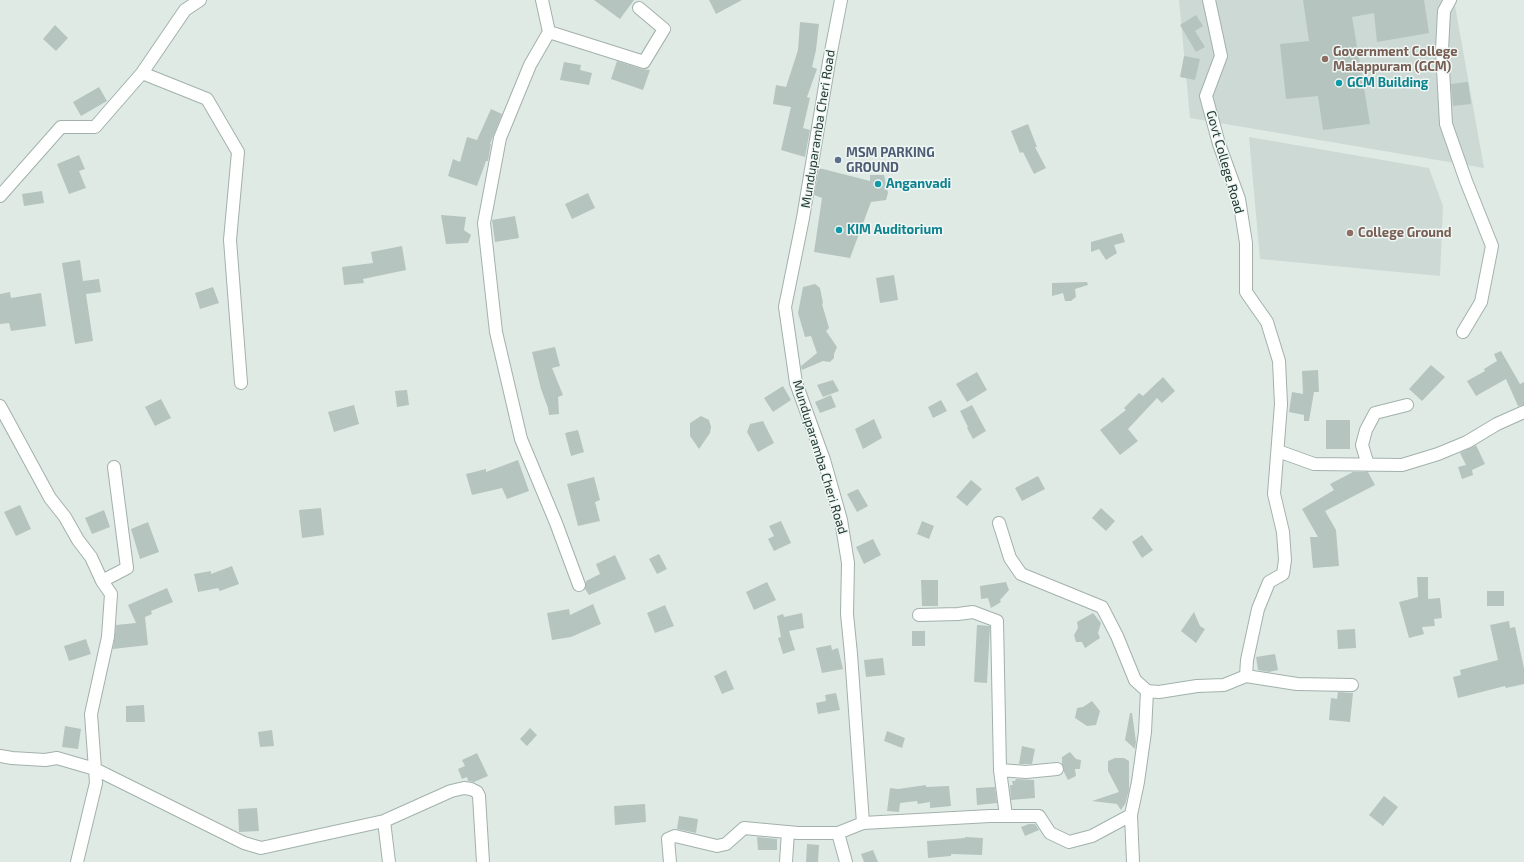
<!DOCTYPE html>
<html>
<head>
<meta charset="utf-8">
<style>
  body { margin:0 }
  canvas { display:block; background:#dfeae5 }
</style>
</head>
<body>
<canvas width="1524" height="862"></canvas>
<script>
const g = document.querySelector('canvas').getContext('2d');
g.lineJoin = 'round';
function fill(path, color) { g.fillStyle = color; g.fill(path, 'evenodd'); }
const poly = rows => new Path2D(rows.map(r => 'M' + r).join(''));
function stroke(path, color, width, dash) { g.strokeStyle = color; g.lineWidth = width; g.lineCap = dash ? 'butt' : 'round'; g.setLineDash(dash || []); g.stroke(path); }
function drawText(font, color, halo, rows, align = 'center') {
  g.font = font + ' "Exo 2",sans-serif'; g.lineWidth = 3; g.setLineDash([]); g.textBaseline = 'middle'; g.strokeStyle = halo; g.fillStyle = color; for (const [text, x, y, turn = 0] of rows) {
    g.save(); g.translate(x, y); g.rotate((+turn || 0) * Math.PI / 180); g.textAlign = isNaN(turn) ? turn : align; if (halo) g.strokeText(text, 0, 0); g.fillText(text, 0, 0); g.restore();
  }
}
fill(poly([
  [1179,0,1454,0,1484,168,1190,118],
  [1249,137,1429,168,1443,206,1440,276,1260,259]
]), '#cdd9d4');
fill(poly([
  [594,0,634,0,620,19],
  [709,0,742,0,716,14],
  [1303,0,1424,0,1429,33,1377,42,1374,13,1352,17,1370,124,1323,130,1318,96,1286,99,1280,44,1309,41],
  [1196,15,1203,26,1195,31,1205,47,1196,52,1180,25],
  [800,22,819,24,816,50,812,67,817,69,807,97,810,98,803,128,810,130,805,157,781,150,791,107,773,104,776,85,786,87,798,50],
  [55,25,68,38,56,51,43,39],
  [1184,56,1200,59,1195,80,1180,77],
  [617,61,642,69,650,70,643,90,611,79],
  [564,62,581,65,580,70,592,73,589,85,560,80],
  [1468,82,1471,104,1453,106,1451,84],
  [99,87,107,101,81,116,73,102],
  [491,109,502,114,490,144,491,144,488,161,486,161,477,186,448,176,453,159,460,162,467,137,477,140],
  [1028,124,1037,147,1035,147,1046,168,1034,174,1023,152,1020,153,1011,131],
  [79,155,85,169,79,171,86,188,69,194,57,164],
  [819,168,870,181,870,175,884,175,888,193,886,200,871,202,850,258,814,252,822,198,814,195],
  [42,191,44,203,24,206,22,194],
  [588,193,595,208,572,219,565,204],
  [441,215,466,217,464,230,471,235,468,243,446,244],
  [515,216,519,238,495,242,492,220],
  [1122,233,1125,242,1114,245,1117,253,1106,260,1099,249,1091,252,1091,242],
  [402,246,406,270,363,279,364,283,344,285,342,267,373,263,371,252],
  [80,260,83,281,99,279,101,292,86,294,93,341,75,344,62,263],
  [894,275,898,300,880,303,876,278],
  [1087,282,1088,285,1075,289,1076,297,1071,301,1065,301,1063,293,1052,296,1052,283],
  [815,284,820,288,823,303,822,304,829,328,826,331,837,347,834,354,834,358,830,362,823,361,802,370,801,366,817,353,811,336,805,337,798,313,803,287],
  [213,287,219,303,200,309,195,293],
  [10,292,11,298,41,293,46,326,11,331,9,323,0,324,0,294],
  [555,347,560,366,552,368,563,395,558,397,559,414,549,415,548,408,541,389,532,352],
  [1501,351,1520,384,1524,382,1524,405,1518,406,1506,379,1476,396,1467,381,1485,371,1484,369,1497,361,1494,354],
  [1431,365,1445,377,1422,401,1409,389],
  [1318,370,1319,392,1314,392,1309,421,1304,421,1304,415,1289,412,1292,392,1303,394,1302,371],
  [977,372,987,390,967,402,956,384],
  [1163,377,1175,391,1162,403,1157,398,1128,429,1138,441,1120,455,1100,430,1126,410,1124,408,1139,393,1143,396],
  [833,380,839,391,823,397,817,385],
  [783,386,791,400,773,412,764,398],
  [407,390,409,405,397,407,395,391],
  [831,395,836,407,820,413,815,402],
  [161,399,171,418,155,426,145,407],
  [941,400,947,411,933,418,928,407],
  [354,405,359,424,334,432,328,412],
  [972,405,986,431,973,439,967,428,968,427,960,411],
  [701,416,709,420,711,427,710,433,699,449,690,436,690,423],
  [874,419,882,438,863,449,855,429],
  [1326,420,1350,420,1350,449,1326,449],
  [763,421,774,443,758,452,747,432,750,424],
  [578,430,584,452,571,456,565,433],
  [1476,445,1485,464,1472,470,1473,475,1462,479,1458,467,1466,465,1460,453],
  [518,460,529,491,507,499,502,488,472,495,466,474,486,469,486,472],
  [1353,472,1368,472,1375,485,1325,511,1336,530,1339,566,1313,568,1310,537,1318,537,1302,509,1334,490,1330,484],
  [1038,476,1045,489,1022,501,1015,488],
  [594,477,600,500,595,502,600,521,578,526,567,484],
  [971,480,982,489,967,506,956,497],
  [858,489,868,506,857,512,847,494],
  [20,505,31,529,16,536,4,512],
  [321,508,324,535,302,538,299,510],
  [1101,508,1115,521,1106,531,1092,518],
  [104,510,110,527,92,534,85,518],
  [781,521,791,543,774,551,768,539,774,536,769,526],
  [922,521,934,526,929,539,917,534],
  [148,522,159,552,140,559,131,529],
  [1142,535,1153,550,1142,558,1132,542],
  [873,539,881,555,864,564,856,547],
  [659,554,667,569,657,574,649,559],
  [615,555,626,579,589,595,585,589,586,581,600,574,596,564],
  [232,566,239,584,220,591,218,588,198,592,194,574,211,571,211,574],
  [1417,577,1428,577,1428,599,1440,598,1442,618,1434,619,1435,626,1422,627,1424,634,1409,638,1399,602,1418,597],
  [921,580,938,580,938,606,922,606],
  [767,582,776,600,754,610,746,592],
  [1006,582,1009,590,1000,600,1001,602,991,608,988,598,981,599,980,586],
  [167,588,173,602,151,611,152,614,145,617,148,645,113,649,116,625,136,623,128,605],
  [1487,591,1504,591,1504,606,1487,606],
  [593,604,601,624,571,637,552,640,547,613,569,609,570,615],
  [665,605,674,626,655,633,647,613],
  [1194,612,1200,626,1205,629,1196,643,1181,631],
  [802,613,804,628,789,631,795,650,783,654,778,638,781,637,777,616,783,614,784,617],
  [1093,613,1101,623,1098,633,1100,638,1085,648,1082,642,1076,642,1074,635,1078,628,1077,622],
  [1509,621,1510,628,1515,627,1524,668,1524,684,1506,688,1505,686,1458,698,1453,677,1461,675,1460,670,1498,660,1490,625],
  [977,625,990,626,987,683,974,682],
  [1355,629,1356,648,1338,649,1337,630],
  [912,631,925,631,925,646,912,646],
  [86,639,91,654,69,661,64,646],
  [831,645,832,650,838,648,843,669,822,673,816,648],
  [1275,654,1278,670,1269,672,1258,670,1256,657],
  [883,658,885,675,866,677,864,660],
  [726,670,734,689,722,694,714,676],
  [1338,692,1353,693,1350,722,1329,720,1331,698,1337,699],
  [836,693,840,710,818,714,816,703,826,701,825,695],
  [1092,701,1100,711,1096,725,1087,726,1075,718,1077,708,1083,707],
  [144,705,145,722,126,722,126,706],
  [1130,713,1132,713,1136,742,1135,749,1125,740],
  [65,726,81,729,78,749,62,747],
  [530,728,537,735,527,746,520,739],
  [272,730,274,746,260,747,258,732],
  [887,731,905,738,902,748,884,741],
  [1022,746,1035,749,1032,764,1019,764],
  [1070,752,1076,759,1081,760,1080,769,1075,769,1076,776,1068,780,1064,772,1064,768,1062,764,1062,757],
  [477,753,488,776,474,782,468,781,467,777,462,779,458,769,465,766,462,760],
  [1115,758,1124,758,1129,761,1129,790,1125,805,1125,804,1121,810,1117,804,1092,801,1119,792,1108,771,1108,761],
  [1016,779,1034,780,1035,798,1011,800,1010,785,1013,785,1012,781,1015,781],
  [926,785,926,787,949,786,951,806,930,808,930,802,918,804,917,801,900,803,899,812,887,811,890,788,898,789],
  [995,787,997,803,977,805,976,788],
  [1384,796,1398,807,1383,826,1369,815],
  [645,804,646,822,615,825,614,806],
  [257,808,259,831,239,832,238,809],
  [679,816,698,819,696,833,677,829],
  [1029,824,1035,824,1039,830,1025,836,1021,827],
  [757,837,777,839,777,850,758,850],
  [965,837,983,838,982,855,951,854,951,856,928,858,927,841,965,838],
  [807,844,819,845,818,862,806,862],
  [873,850,878,862,864,862,861,854]
]), '#b5c4be');
const street = poly([
  [542,0,549,32,530,65,500,138,484,223,496,332,521,439,556,523,579,585],
  [841,0,829,62,803,218,785,307,796,383,824,460,841,520,848,563,847,614,851,654,863,823],
  [1450,0,1444,11,1442,50,1446,124,1466,181,1492,246,1481,302,1463,332],
  [549,32,644,62,664,29,639,8],
  [142,73,207,99,238,152,230,240,241,383],
  [0,196,61,127,95,127,142,73,185,10,200,0],
  [0,406,50,498,65,517,78,540,91,557,102,581],
  [1278,451,1314,464,1402,465,1438,454,1467,442,1497,424,1524,412],
  [1368,465,1362,445,1366,430,1375,413,1407,405],
  [999,523,1010,558,1021,574,1102,607,1117,636,1135,680,1147,691],
  [919,615,958,614,973,612,997,621,1000,770,1006,816],
  [1246,676,1297,684,1352,685],
  [0,756,12,758,45,760,57,758,95,769,244,843,261,848,384,821,451,791,464,788,471,789,477,792,479,796,483,862],
  [1000,770,1026,772,1057,769],
  [1131,815,1133,862],
  [384,821,389,862],
  [838,833,846,862],
  [77,862,96,783,91,714,108,637,111,594,102,581,127,568,114,467],
  [670,862,668,839,675,836,717,846,726,844,744,828,798,833,838,833,863,823,990,816,1039,816,1050,833,1069,842,1092,836,1131,815,1138,782,1145,732,1147,691,1159,692,1197,686,1224,685,1246,676,1247,660,1258,609,1269,582,1283,574,1285,560,1283,532,1274,494,1281,404,1279,361,1267,322,1246,292,1246,243,1239,199,1219,144,1206,96,1221,56,1209,0],
  [786,862,788,832]
]);
stroke(street, '#a2b1ac', 14);
stroke(street, '#fff', 12);
for (const [x, y, r, color] of [
  [1325,59,4,"#8d6e63"],
  [1339,83,4,"#0f9aa8"],
  [838,160,4,"#5c6f8a"],
  [878,184,4,"#0f9aa8"],
  [839,230,4,"#0f9aa8"],
  [1350,233,4,"#8d6e63"]
]) { const dot = new Path2D(); dot.arc(x, y, r, 0, 2 * Math.PI); g.fillStyle = color; g.fill(dot); stroke(dot, '#eff6f3', 1.5); }
drawText('bold 13px', '#785e54', '#eff6f3', [
  ["Government College",1333,52],
  ["Malappuram (GCM)",1333,67],
  ["College Ground",1358,233]
], 'left');
drawText('bold 13px', '#0d838f', '#eff6f3', [
  ["GCM Building",1347,83],
  ["Anganvadi",886,184],
  ["KIM Auditorium",847,230]
], 'left');
drawText('13px', '#213932', '#eff6f3', [
  ["Munduparamba Cheri Road",818,129,-81],
  ["Govt College Road",1225,162,74],
  ["Munduparamba Cheri Road",820,457,73]
]);
drawText('bold 13px', '#4e5e75', '#eff6f3', [
  ["MSM PARKING",846,153],
  ["GROUND",846,168]
], 'left');
</script>
</body>
</html>
